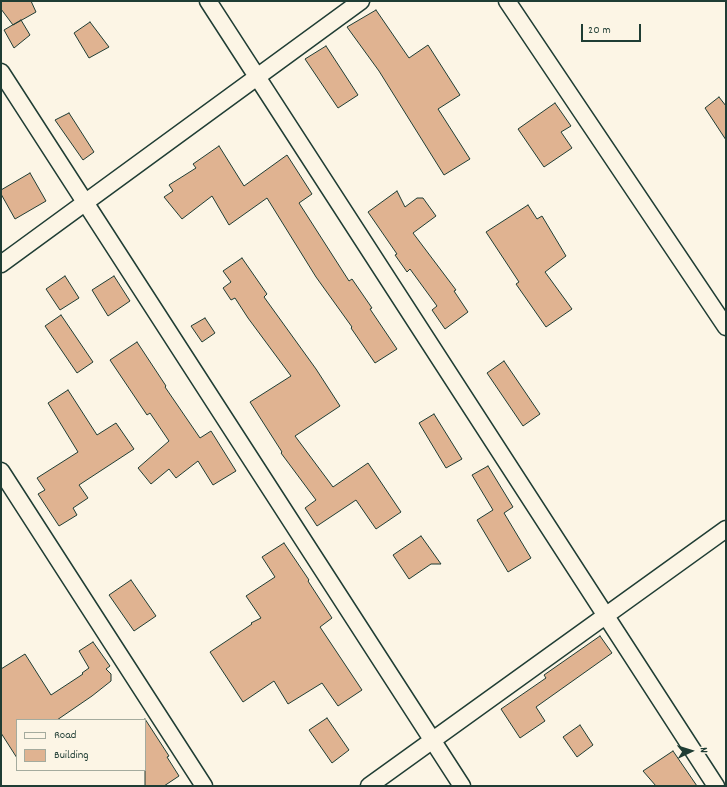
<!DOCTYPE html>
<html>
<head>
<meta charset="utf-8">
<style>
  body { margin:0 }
  #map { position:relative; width:727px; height:787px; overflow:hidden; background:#fcf5e5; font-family:Dekko,sans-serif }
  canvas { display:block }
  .frame { position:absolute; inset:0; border:2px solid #1f3d34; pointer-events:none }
  .legend { position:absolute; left:16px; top:719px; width:130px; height:52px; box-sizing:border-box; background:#fcf5e5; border:1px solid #a4ab9e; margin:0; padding:5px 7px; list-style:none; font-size:12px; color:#1f3d34 }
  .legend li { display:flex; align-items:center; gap:8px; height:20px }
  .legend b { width:20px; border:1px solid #a4ab9e }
  .north { position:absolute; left:671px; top:731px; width:40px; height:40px; -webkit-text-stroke:3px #fcf5e5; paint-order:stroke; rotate:86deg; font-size:11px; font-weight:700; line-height:16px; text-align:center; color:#1f3d34 }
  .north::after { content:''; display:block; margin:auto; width:14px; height:18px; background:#1f3d34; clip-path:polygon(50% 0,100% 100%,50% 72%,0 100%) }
  .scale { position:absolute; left:581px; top:24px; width:60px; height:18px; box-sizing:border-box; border:2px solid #1f3d34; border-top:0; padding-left:5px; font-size:12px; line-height:14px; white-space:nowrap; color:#1f3d34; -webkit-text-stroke:3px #fcf5e5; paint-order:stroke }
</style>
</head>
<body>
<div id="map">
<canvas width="727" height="787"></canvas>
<div class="frame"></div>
<ul class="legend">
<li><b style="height:5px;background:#fcf5e5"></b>Road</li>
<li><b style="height:11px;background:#e0b391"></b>Building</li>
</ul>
<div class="north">N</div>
<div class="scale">20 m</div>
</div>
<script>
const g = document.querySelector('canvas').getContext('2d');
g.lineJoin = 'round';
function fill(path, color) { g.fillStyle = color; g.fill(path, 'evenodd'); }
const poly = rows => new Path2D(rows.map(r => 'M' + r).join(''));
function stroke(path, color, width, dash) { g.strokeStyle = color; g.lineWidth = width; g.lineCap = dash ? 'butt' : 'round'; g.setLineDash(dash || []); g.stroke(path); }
const building = poly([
  [1,1,31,1,36,12,13,25,1,9,1,1],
  [376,10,409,58,428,45,460,95,438,109,470,159,444,175,379,71,347,27,376,10],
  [21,20,30,35,14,48,4,30,21,20],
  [90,22,109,47,89,58,74,33,90,22],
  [326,46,358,95,338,108,305,59,326,46],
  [719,97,726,106,726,140,705,108,719,97],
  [555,103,571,126,561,132,572,148,544,167,518,129,555,103],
  [69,113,94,152,83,160,55,120,69,113],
  [219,146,244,186,287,155,312,194,299,203,349,281,352,279,372,308,370,309,397,349,375,363,351,328,352,327,316,277,267,198,229,225,212,196,182,219,164,197,173,191,169,185,196,168,193,164,219,146],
  [30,173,46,201,15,219,1,194,1,190,30,173],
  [397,191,405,207,417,198,423,198,436,216,413,233,456,290,454,291,468,312,445,329,432,310,437,306,410,269,407,272,395,255,397,254,368,212,397,191],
  [528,205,537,219,542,216,566,256,545,272,572,309,546,327,516,284,519,282,486,232,528,205],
  [242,258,267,294,264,297,316,369,340,406,295,436,333,487,368,463,401,512,376,529,356,500,317,526,305,508,316,500,281,453,282,452,250,402,291,376,248,318,235,298,231,300,223,288,231,282,223,271,242,258],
  [65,276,79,298,60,310,46,289,65,276],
  [114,276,130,301,108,316,92,290,114,276],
  [61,315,93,362,77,373,45,326,61,315],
  [205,318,215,333,202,342,191,326,205,318],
  [137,342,166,386,165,387,200,438,211,431,236,471,213,485,198,461,176,478,169,469,151,484,138,468,169,441,150,413,147,415,110,360,137,342],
  [504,361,540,414,523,426,487,373,504,361],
  [68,390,97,435,116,423,134,449,79,485,88,498,73,508,77,515,59,526,38,494,45,490,37,478,78,452,48,403,68,390],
  [434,414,462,459,446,468,419,423,434,414],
  [488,466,513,507,504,513,531,558,508,572,477,520,493,510,472,475,488,466],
  [421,536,441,564,431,564,409,579,393,555,421,536],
  [284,543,309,580,308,581,332,618,320,627,362,690,338,706,322,683,288,704,274,681,243,702,210,652,252,624,251,623,261,618,246,596,275,577,262,557,284,543],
  [131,580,156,616,134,631,109,595,131,580],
  [600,636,612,653,536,707,545,721,520,738,501,709,546,678,544,675,600,636],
  [93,642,110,666,106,669,111,674,111,681,92,696,57,720,17,720,17,758,1,733,1,669,25,654,51,695,83,674,82,673,89,668,79,651,93,642],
  [327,718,349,750,332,763,309,730,327,718],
  [145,719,169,756,167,757,179,776,164,786,145,786,145,719],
  [580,725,593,745,577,757,563,737,580,725],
  [673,751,697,786,656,786,643,771,673,751]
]);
fill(building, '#e0b391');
stroke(building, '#1f3d34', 1);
const street = poly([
  [208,1,716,786],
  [507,1,726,327],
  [1,72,462,786],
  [1,264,361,1],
  [1,471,204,786],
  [369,786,726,529]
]);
stroke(street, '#1f3d34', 19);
stroke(street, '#fcf5e5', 16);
</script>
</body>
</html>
